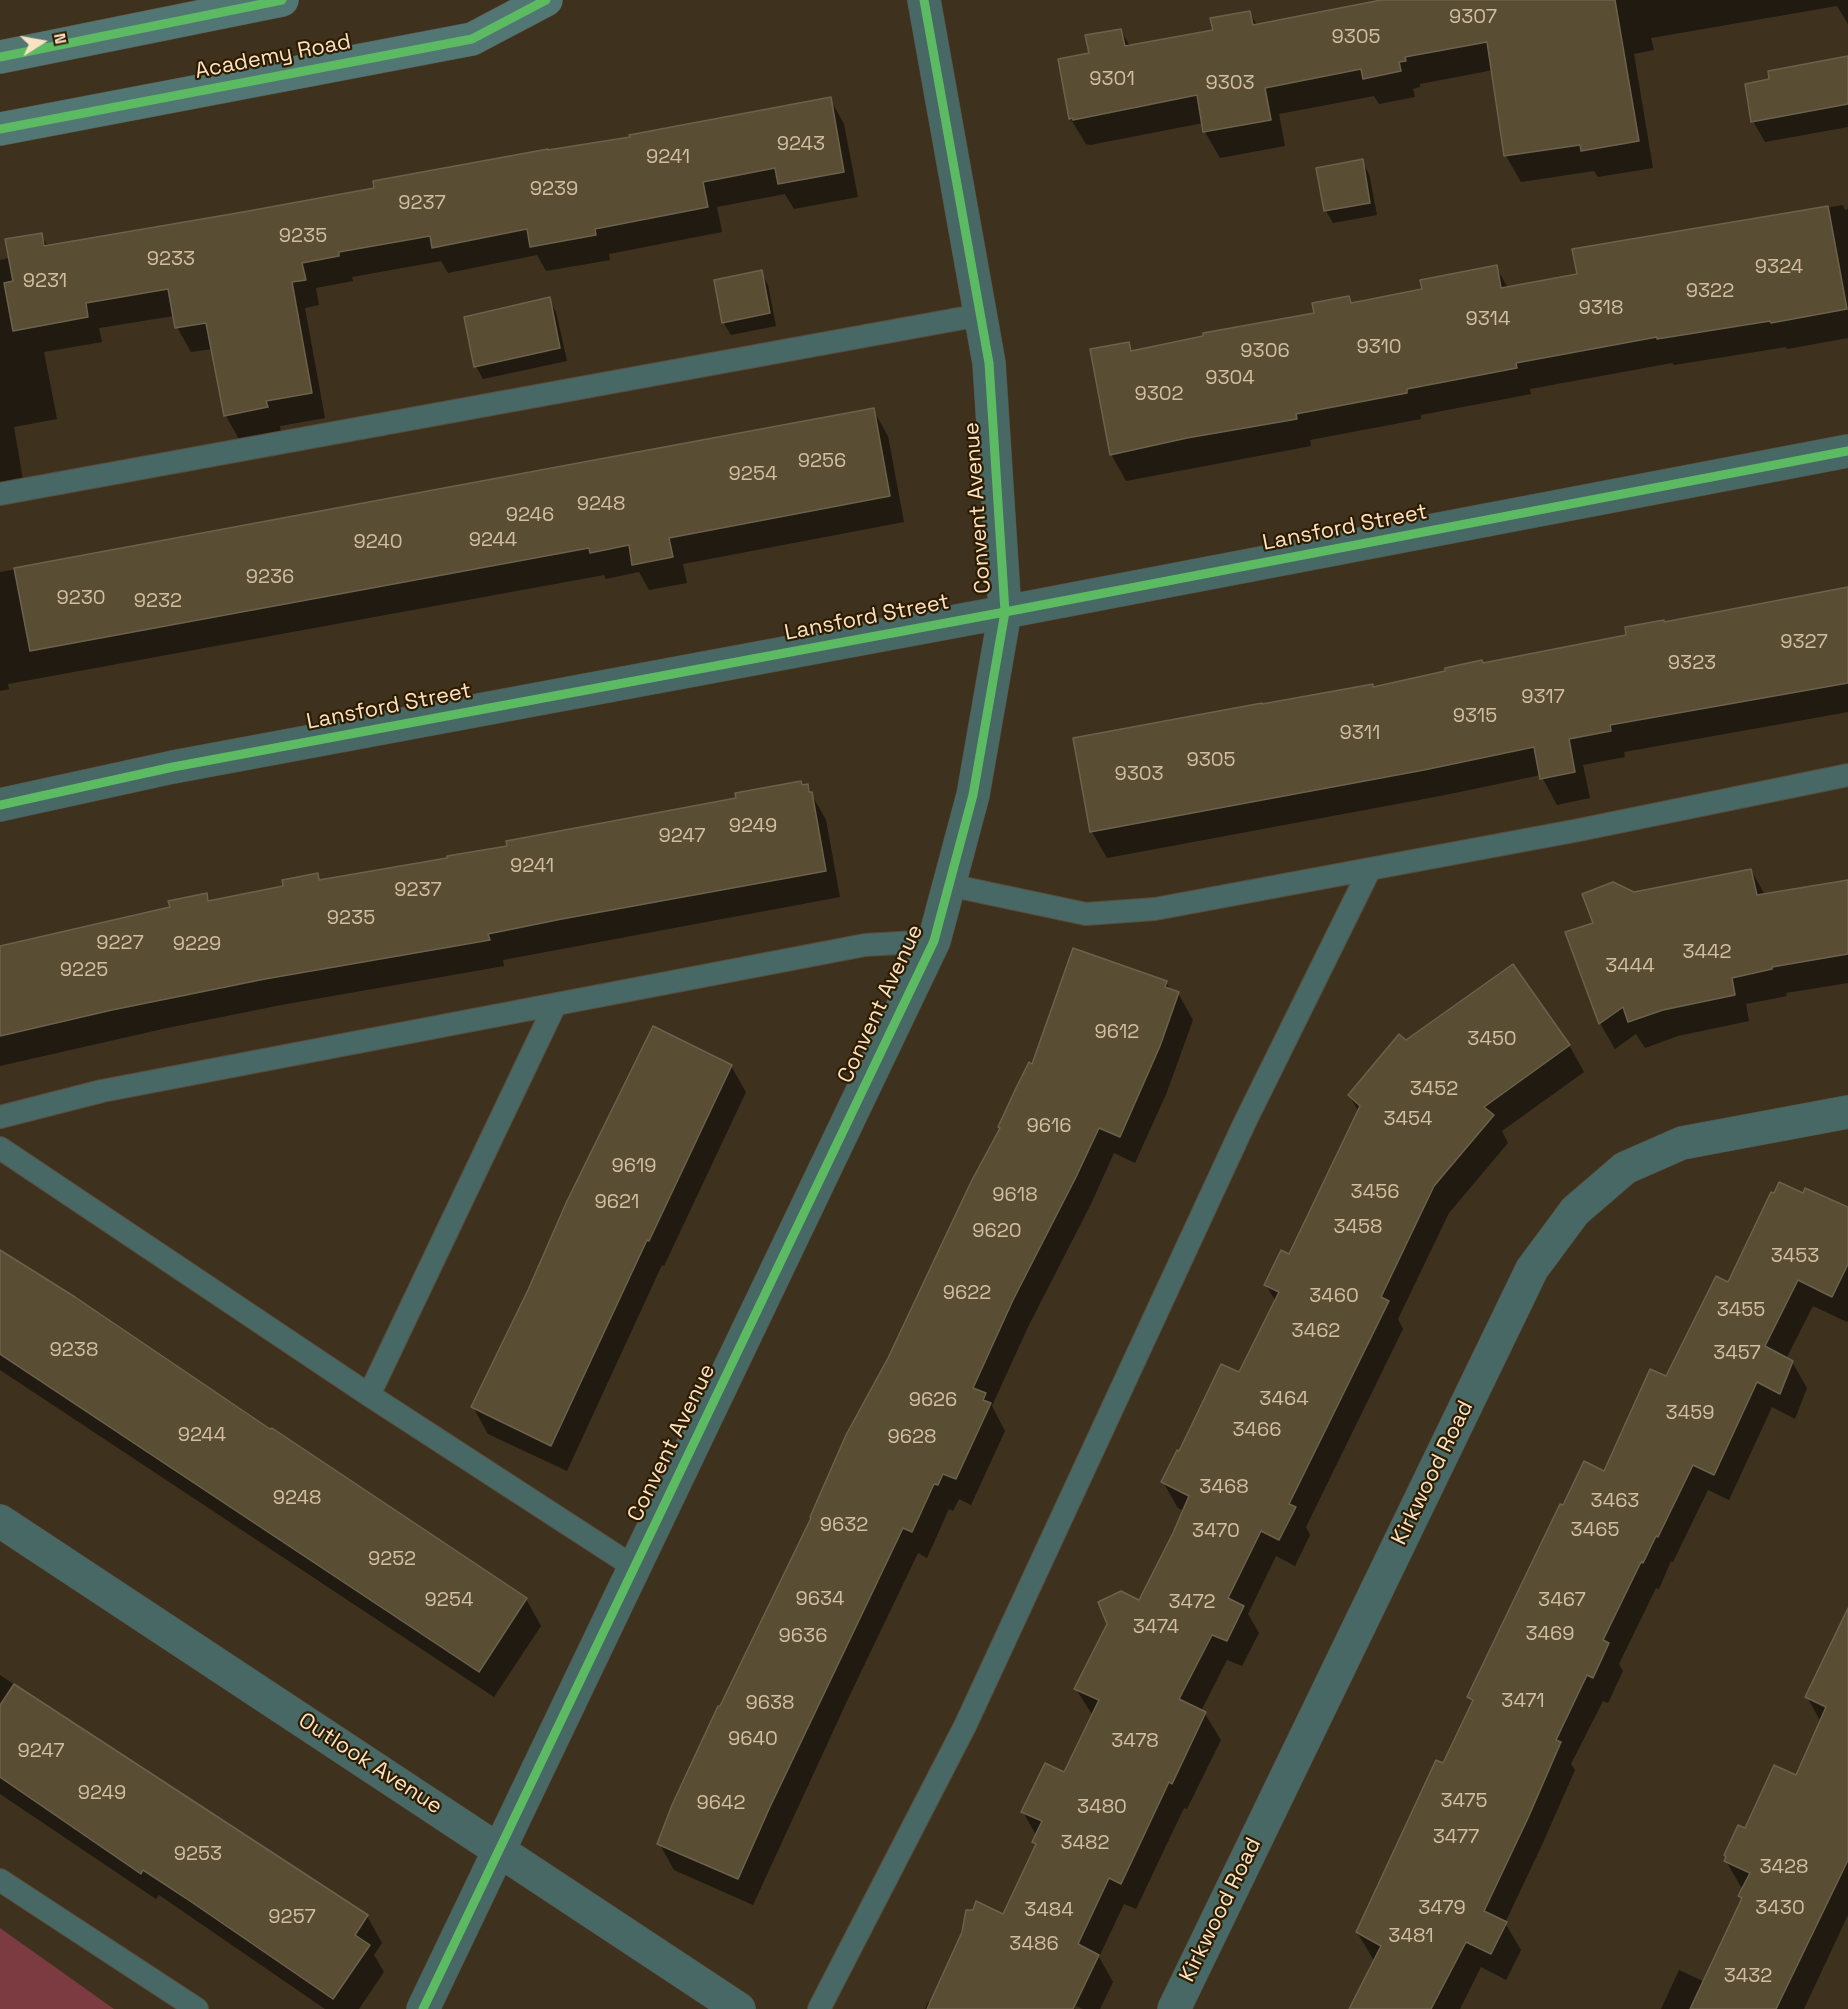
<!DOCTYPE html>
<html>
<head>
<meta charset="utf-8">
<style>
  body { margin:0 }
  #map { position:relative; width:1848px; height:2009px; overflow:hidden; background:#3e311e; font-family:"Space Grotesk",sans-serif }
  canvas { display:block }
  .north { position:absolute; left:12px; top:12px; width:60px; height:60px; -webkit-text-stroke:4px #2e1c01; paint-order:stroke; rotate:79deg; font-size:16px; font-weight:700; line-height:24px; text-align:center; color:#fbe2c3 }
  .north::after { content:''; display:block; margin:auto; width:21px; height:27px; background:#fbe2c3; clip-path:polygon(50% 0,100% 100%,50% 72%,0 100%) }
</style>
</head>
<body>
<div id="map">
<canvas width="1848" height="2009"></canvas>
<div class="north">N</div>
</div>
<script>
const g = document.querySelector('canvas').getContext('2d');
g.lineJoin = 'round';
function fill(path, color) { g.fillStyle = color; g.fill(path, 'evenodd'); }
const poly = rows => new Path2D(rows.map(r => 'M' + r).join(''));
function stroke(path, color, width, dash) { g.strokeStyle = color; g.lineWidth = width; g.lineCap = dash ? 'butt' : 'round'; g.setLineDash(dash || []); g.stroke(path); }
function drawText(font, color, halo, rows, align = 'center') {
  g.font = font + ' "Space Grotesk",sans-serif'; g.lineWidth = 4.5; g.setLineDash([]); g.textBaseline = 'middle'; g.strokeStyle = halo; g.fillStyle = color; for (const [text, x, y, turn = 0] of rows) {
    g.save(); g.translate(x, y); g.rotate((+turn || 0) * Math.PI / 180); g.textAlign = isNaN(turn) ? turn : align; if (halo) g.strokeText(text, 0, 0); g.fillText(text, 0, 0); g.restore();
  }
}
fill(poly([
  [0,1928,114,2009,0,2009]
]), '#7c3b41');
fill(poly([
  [1389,0,1848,0,1848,24,1837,6,1651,38,1654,50,1634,54,1653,168,1598,177,1594,171,1521,182,1506,156,1493,70,1420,84,1420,87,1413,89,1415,97,1379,104,1374,96,1279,114,1285,146,1220,158,1205,132,1203,123,1090,145,1086,144,1070,118,1090,54,1120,30,1130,46,1215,31,1250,12,1257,26],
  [1848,58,1848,127,1765,142,1753,121,1771,80],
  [830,99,844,124,858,197,794,209,785,194,717,207,722,232,609,254,610,260,546,271,537,255,448,273,441,261,352,277,353,281,316,288,319,305,305,308,325,418,280,426,281,432,240,441,226,416,213,349,191,352,177,327,174,316,99,328,102,342,44,352,57,419,14,427,23,480,0,485,0,260,10,258,41,235,48,247,244,213],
  [1362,161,1369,174,1377,215,1333,223,1326,211],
  [1843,205,1845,210,1848,209,1848,338,1787,349,1786,347,1674,365,1672,363,1530,389,1531,394,1421,415,1421,419,1310,440,1311,446,1126,481,1111,454,1128,343,1133,352,1316,314,1349,298,1352,304,1424,290,1496,267,1508,288,1579,275,1574,250],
  [761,272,768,285,776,326,731,335,723,322],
  [549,299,556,312,567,361,483,379,476,366],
  [873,410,888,436,904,522,683,564,687,583,649,590,639,572,606,579,604,575,8,684,9,689,0,691,0,572],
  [1848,589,1848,712,1624,752,1625,757,1583,765,1590,798,1557,805,1541,775,1440,796,1107,858,1092,832,1075,739,1373,688,1628,636,1664,623],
  [801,782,803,787,807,786,826,820,840,897,503,960,504,966,281,1005,167,1028,0,1066,0,948,171,908,206,895,210,902,284,887,317,875,321,882,509,847,738,799],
  [1751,870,1765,895,1848,882,1848,983,1786,993,1787,996,1746,1004,1749,1021,1678,1036,1645,1048,1636,1034,1615,1049,1600,1023,1567,933,1595,924,1633,894],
  [1166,982,1171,991,1178,993,1193,1020,1167,1092,1135,1163,1114,1153,1091,1204,1028,1327,992,1406,1005,1431,971,1505,959,1499,953,1511,949,1509,927,1558,918,1553,848,1699,753,1905,674,1870,659,1843,721,1708,1032,1066],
  [1406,1042,1569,1045,1584,1072,1502,1131,1508,1143,1449,1213,1398,1319,1403,1329,1306,1527,1310,1535,1295,1566,1276,1556,1248,1614,1259,1633,1242,1666,1227,1660,1201,1711,1205,1714,1221,1740,1187,1809,1184,1808,1136,1909,1124,1904,1099,1957,1113,1982,1100,2009,1083,2009,1076,2006,1075,2009,925,2009,928,2002,931,2003,1004,1916,1036,1847,1033,1842,1036,1835,1023,1812,1064,1774,1093,1716,1076,1689,1139,1602,1184,1511,1178,1508,1163,1482,1180,1453,1240,1374,1276,1302,1266,1285,1290,1256,1359,1112,1349,1095],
  [731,1066,746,1092,664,1266,662,1265,567,1471,488,1434,473,1407],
  [1804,1195,1848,1209,1848,1321,1847,1322,1813,1306,1786,1359,1792,1362,1807,1388,1795,1419,1772,1407,1729,1500,1708,1490,1673,1562,1671,1561,1659,1589,1656,1588,1619,1664,1623,1671,1608,1703,1603,1701,1571,1764,1575,1770,1542,1845,1505,1923,1521,1950,1506,1980,1481,1967,1460,2009,1351,2009,1376,1960,1373,1959,1357,1932,1443,1766,1473,1703,1469,1697,1564,1507,1604,1473,1729,1284],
  [0,1250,526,1599,541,1626,494,1697,0,1370],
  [1848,1611,1848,1915,1804,2009,1661,2009,1679,1970,1705,1982,1743,1901,1740,1896,1744,1888,1741,1887,1726,1861,1746,1830,1796,1777,1821,1722,1807,1697],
  [0,1675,367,1916,382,1943,374,1955,384,1972,359,2009,325,2009,159,1895,156,1899,0,1794]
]), '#0007');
const building = poly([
  [1381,0,1615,0,1639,141,1581,151,1580,145,1504,156,1487,42,1405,57,1406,61,1399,62,1401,71,1363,79,1361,69,1265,88,1271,120,1203,132,1197,95,1073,120,1073,118,1069,119,1058,59,1089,53,1085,35,1121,29,1125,46,1213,30,1210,18,1250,11,1253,25,1381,0],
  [1848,56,1848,104,1751,122,1745,84,1769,79,1768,71,1848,56],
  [831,97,844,172,778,184,775,168,703,182,708,207,595,229,596,235,530,247,527,229,432,248,430,236,339,252,339,256,302,263,306,280,292,282,312,393,266,401,268,407,224,416,206,323,175,328,168,289,86,303,88,317,13,331,4,283,13,281,5,239,42,233,44,246,243,212,374,188,373,181,548,149,548,150,630,137,629,135,831,97],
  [1363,159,1370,203,1324,211,1316,168,1363,159],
  [1828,206,1847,309,1771,323,1770,321,1657,339,1657,337,1516,363,1517,368,1407,389,1407,393,1296,414,1297,419,1187,438,1110,455,1090,349,1129,342,1131,351,1203,336,1203,333,1314,313,1312,303,1349,296,1351,303,1422,289,1420,280,1497,265,1501,288,1577,274,1572,249,1828,206],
  [762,270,770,313,722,323,714,280,762,270],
  [550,297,560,348,474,367,464,317,550,297],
  [874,408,890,496,669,538,673,557,632,565,629,545,590,553,589,548,30,651,14,568,874,408],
  [1848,587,1848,683,1610,725,1611,731,1569,739,1575,772,1540,779,1534,747,1424,770,1090,832,1073,738,1262,703,1262,704,1373,684,1373,687,1445,671,1445,668,1482,660,1483,663,1626,635,1625,627,1664,620,1664,622,1848,587],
  [801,781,802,785,808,784,809,792,812,792,826,871,562,919,488,934,490,940,265,979,112,1010,0,1036,0,946,170,907,168,901,207,893,208,901,283,886,282,880,318,873,319,880,447,858,447,856,507,846,506,841,736,798,735,793,801,781],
  [1751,869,1757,895,1848,880,1848,954,1772,967,1772,969,1732,978,1735,995,1663,1010,1628,1022,1623,1007,1599,1024,1565,932,1593,923,1582,894,1613,882,1634,892,1751,869],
  [1073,948,1167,981,1165,987,1179,992,1160,1046,1120,1137,1099,1128,1076,1177,1013,1300,973,1388,986,1393,983,1400,991,1403,956,1479,943,1474,938,1485,934,1484,912,1532,903,1528,769,1809,738,1879,657,1844,672,1805,718,1706,720,1706,811,1518,810,1517,846,1435,888,1358,971,1182,1000,1128,998,1127,1016,1088,1029,1062,1032,1064,1073,948],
  [1513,964,1570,1045,1484,1107,1494,1115,1434,1186,1381,1297,1389,1301,1289,1504,1296,1507,1279,1540,1261,1531,1228,1598,1244,1606,1227,1641,1212,1635,1179,1699,1206,1712,1172,1784,1169,1782,1121,1884,1109,1878,1078,1944,1099,1955,1073,2009,927,2009,962,1932,966,1910,973,1910,976,1901,1003,1914,1036,1844,1032,1842,1042,1821,1021,1812,1045,1763,1064,1772,1099,1700,1074,1689,1107,1624,1098,1602,1121,1591,1139,1600,1173,1533,1189,1496,1161,1482,1177,1450,1179,1451,1221,1364,1239,1372,1279,1292,1264,1285,1281,1250,1289,1254,1360,1106,1348,1095,1399,1034,1406,1040,1513,964],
  [653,1026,732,1065,649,1241,647,1240,551,1446,471,1407,528,1290,567,1201,653,1026],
  [1779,1182,1803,1193,1805,1188,1848,1207,1848,1264,1832,1297,1798,1280,1765,1346,1793,1361,1780,1394,1757,1382,1714,1475,1693,1465,1658,1537,1656,1536,1643,1563,1641,1562,1603,1640,1609,1643,1593,1678,1587,1675,1556,1740,1561,1742,1528,1818,1484,1911,1507,1922,1491,1954,1466,1942,1431,2009,1349,2009,1381,1946,1356,1932,1436,1760,1443,1763,1473,1700,1467,1697,1560,1504,1563,1505,1584,1461,1604,1471,1650,1369,1666,1376,1716,1276,1728,1282,1771,1192,1774,1193,1779,1182],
  [0,1250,75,1297,270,1429,272,1428,527,1598,479,1672,0,1354,0,1250],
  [1848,1608,1848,1860,1776,2009,1690,2009,1742,1898,1738,1896,1750,1873,1724,1861,1726,1857,1724,1855,1738,1825,1745,1828,1774,1765,1796,1775,1826,1707,1805,1697,1848,1608],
  [14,1684,368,1915,355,1935,370,1945,333,1999,190,1901,143,1870,141,1874,0,1777,0,1705,14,1684]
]);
fill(building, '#594e34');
stroke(building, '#6c624c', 1.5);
const service = poly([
  [0,494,980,315],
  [949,885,1086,914,1155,909,1579,830,1848,775],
  [0,1117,102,1091,865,945,934,941],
  [0,1148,369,1395,634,1567],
  [369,1395,555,1005],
  [0,1880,197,2009],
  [819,2009,965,1726,1245,1122,1370,869]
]);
const minor = poly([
  [0,805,173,767,1005,612,1848,451],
  [0,1521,739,2009],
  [423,2009,934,941,973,795,1005,612,989,363,924,0],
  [1174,2009,1532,1269,1575,1211,1625,1168,1682,1143,1848,1112]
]);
const secondary = poly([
  [0,57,282,0],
  [0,129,472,39,546,0]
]);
stroke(service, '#5a4c3b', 24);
stroke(minor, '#5a4c3b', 34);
stroke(secondary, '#5a4c3b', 34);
stroke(service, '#476865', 22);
stroke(minor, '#476865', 33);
stroke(secondary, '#527673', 33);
stroke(poly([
  [0,57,282,0],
  [0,129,472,39,546,0],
  [0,805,173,767,1005,612,1848,451],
  [423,2009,934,941,973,795,1005,612,989,363,924,0]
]), '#5cba63', 9);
drawText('20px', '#d2bd9f', null, [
  ["9307",1473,18],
  ["9305",1356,38],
  ["9301",1112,80],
  ["9303",1230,84],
  ["9243",801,145],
  ["9241",668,158],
  ["9239",554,190],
  ["9237",422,204],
  ["9235",303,237],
  ["9233",171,260],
  ["9324",1779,268],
  ["9231",45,282],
  ["9322",1710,292],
  ["9318",1601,309],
  ["9314",1488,320],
  ["9310",1379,348],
  ["9306",1265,352],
  ["9304",1230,379],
  ["9302",1159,395],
  ["9256",822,462],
  ["9254",753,475],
  ["9248",601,505],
  ["9246",530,516],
  ["9244",493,541],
  ["9240",378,543],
  ["9236",270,578],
  ["9230",81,599],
  ["9232",158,602],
  ["9327",1804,643],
  ["9323",1692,664],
  ["9317",1543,698],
  ["9315",1475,717],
  ["9311",1360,734],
  ["9305",1211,761],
  ["9303",1139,775],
  ["9249",753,827],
  ["9247",682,837],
  ["9241",532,867],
  ["9237",418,891],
  ["9235",351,919],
  ["9227",120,944],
  ["9229",197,945],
  ["3442",1707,953],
  ["3444",1630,967],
  ["9225",84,971],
  ["9612",1117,1033],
  ["3450",1492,1040],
  ["3452",1434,1090],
  ["3454",1408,1120],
  ["9616",1049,1127],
  ["9619",634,1167],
  ["3456",1375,1193],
  ["9618",1015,1196],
  ["9621",617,1203],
  ["3458",1358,1228],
  ["9620",997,1232],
  ["3453",1795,1257],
  ["9622",967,1294],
  ["3460",1334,1297],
  ["3455",1741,1311],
  ["3462",1316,1332],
  ["9238",74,1351],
  ["3457",1737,1354],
  ["3464",1284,1400],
  ["9626",933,1401],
  ["3459",1690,1414],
  ["3466",1257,1431],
  ["9244",202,1436],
  ["9628",912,1438],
  ["3468",1224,1488],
  ["9248",297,1499],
  ["3463",1615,1502],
  ["9632",844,1526],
  ["3465",1595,1531],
  ["3470",1216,1532],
  ["9252",392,1560],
  ["9634",820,1600],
  ["9254",449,1601],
  ["3467",1562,1601],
  ["3472",1192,1603],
  ["3474",1156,1628],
  ["3469",1550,1635],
  ["9636",803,1637],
  ["3471",1523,1702],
  ["9638",770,1704],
  ["9640",753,1740],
  ["3478",1135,1742],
  ["9247",41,1752],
  ["9249",102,1794],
  ["3475",1464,1802],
  ["9642",721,1804],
  ["3480",1102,1808],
  ["3477",1456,1838],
  ["3482",1085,1844],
  ["9253",198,1855],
  ["3428",1784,1868],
  ["3479",1442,1909],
  ["3430",1780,1909],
  ["3484",1049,1911],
  ["9257",292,1918],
  ["3481",1411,1937],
  ["3486",1034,1945],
  ["3432",1748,1977]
]);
drawText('22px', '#fbe2c3', '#2e1c01', [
  ["Academy Road",273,57,-11],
  ["Convent Avenue",978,508,-94],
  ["Lansford Street",1345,528,-11],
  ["Lansford Street",867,618,-11],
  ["Lansford Street",389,707,-11],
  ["Convent Avenue",881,1004,-65],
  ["Convent Avenue",672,1443,-64],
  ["Kirkwood Road",1433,1473,-64],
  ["Outlook Avenue",370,1764,33],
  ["Kirkwood Road",1221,1910,-64]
]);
</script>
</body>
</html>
